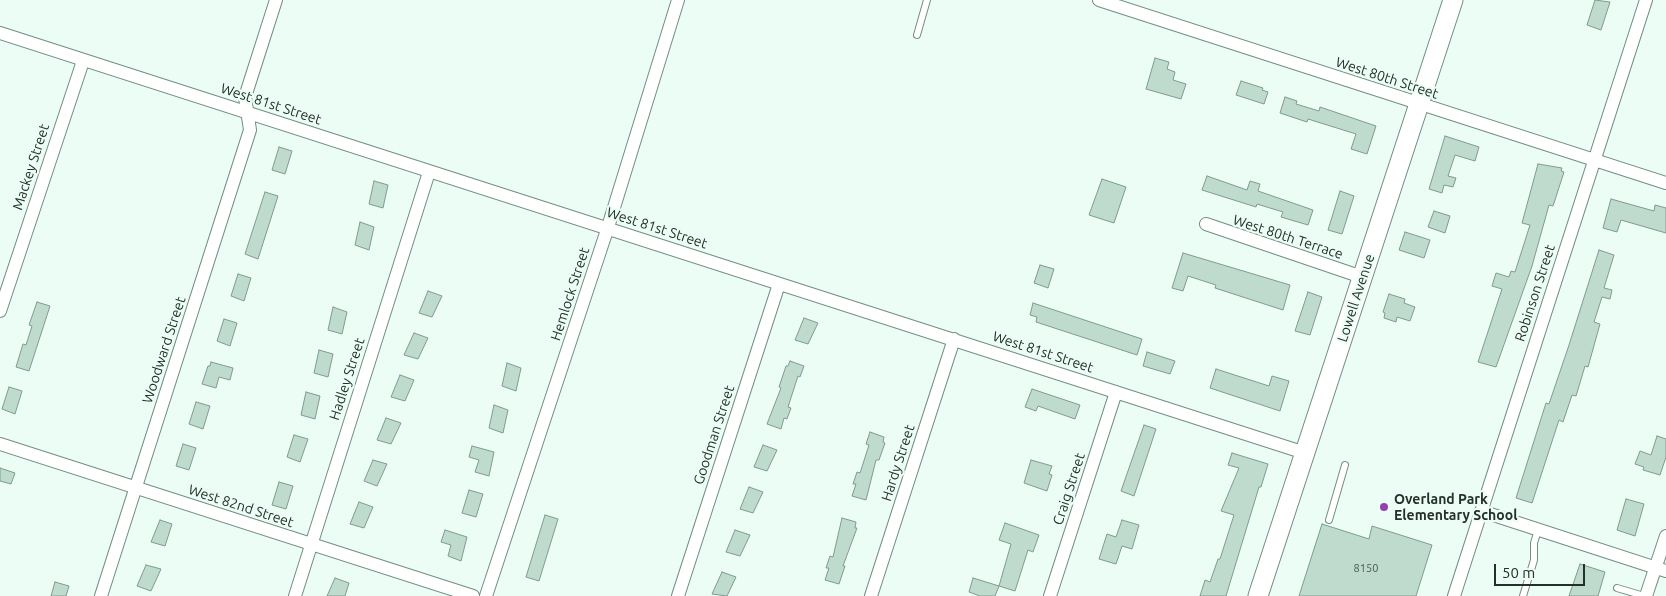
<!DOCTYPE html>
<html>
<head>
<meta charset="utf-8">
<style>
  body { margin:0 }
  #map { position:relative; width:1666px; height:596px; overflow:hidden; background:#ecfdf5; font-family:Ubuntu,sans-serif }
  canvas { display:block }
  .scale { position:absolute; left:1494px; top:564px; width:91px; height:22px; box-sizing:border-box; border:2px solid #24302b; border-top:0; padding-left:6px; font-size:15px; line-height:18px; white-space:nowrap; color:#24302b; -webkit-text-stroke:4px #ecfdf5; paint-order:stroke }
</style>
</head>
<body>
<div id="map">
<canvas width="1666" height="596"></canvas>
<div class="scale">50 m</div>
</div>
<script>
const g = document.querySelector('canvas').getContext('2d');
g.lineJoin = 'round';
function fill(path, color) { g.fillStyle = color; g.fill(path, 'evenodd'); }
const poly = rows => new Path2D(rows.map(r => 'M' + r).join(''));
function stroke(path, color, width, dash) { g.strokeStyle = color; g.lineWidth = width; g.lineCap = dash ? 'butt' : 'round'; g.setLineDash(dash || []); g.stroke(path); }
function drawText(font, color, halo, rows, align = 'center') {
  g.font = font + ' Ubuntu,sans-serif'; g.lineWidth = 4.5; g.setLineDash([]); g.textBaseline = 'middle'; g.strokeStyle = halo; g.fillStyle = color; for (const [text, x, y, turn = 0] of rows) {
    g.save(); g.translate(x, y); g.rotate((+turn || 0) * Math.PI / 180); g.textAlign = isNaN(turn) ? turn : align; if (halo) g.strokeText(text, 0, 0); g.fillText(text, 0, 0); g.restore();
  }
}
const building = poly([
  [1595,0,1610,2,1601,30,1587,25,1595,0],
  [1155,58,1169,62,1167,69,1175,72,1173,80,1186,84,1181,99,1146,89,1155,58],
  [1241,81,1263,88,1262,90,1268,92,1264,104,1236,95,1241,81],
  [1285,97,1297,101,1296,104,1319,111,1320,107,1376,126,1367,154,1351,149,1356,134,1308,119,1307,122,1280,113,1285,97],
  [1445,136,1479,147,1475,161,1455,155,1448,176,1456,178,1453,187,1444,185,1442,193,1429,189,1445,136],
  [279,147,292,151,285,174,272,170,279,147],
  [1538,164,1562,168,1561,171,1564,172,1553,206,1549,205,1532,266,1496,367,1478,362,1502,289,1492,286,1496,273,1509,277,1511,271,1515,272,1530,225,1522,223,1538,164],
  [1207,176,1247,190,1250,181,1260,184,1258,191,1313,210,1308,225,1281,217,1283,212,1257,204,1256,207,1202,190,1207,176],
  [1102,179,1126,187,1114,223,1089,215,1102,179],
  [374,181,388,185,383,208,369,204,374,181],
  [1340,191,1354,196,1342,234,1328,230,1340,191],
  [265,192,278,196,258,259,245,254,265,192],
  [1611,199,1654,211,1655,205,1666,208,1666,233,1621,220,1617,232,1603,228,1611,199],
  [1434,211,1450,216,1445,233,1428,227,1434,211],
  [360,222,374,227,369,250,355,245,360,222],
  [1405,232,1430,240,1424,258,1399,250,1405,232],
  [1599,250,1614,255,1604,288,1612,290,1610,299,1602,297,1594,322,1600,324,1588,367,1585,366,1576,396,1572,395,1563,422,1559,420,1532,503,1516,498,1546,403,1549,404,1569,345,1599,250],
  [1183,253,1290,285,1283,310,1215,288,1216,285,1188,276,1183,291,1172,288,1183,253],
  [1040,265,1054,269,1048,288,1034,283,1040,265],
  [238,274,251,278,244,301,231,296,238,274],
  [428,291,442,296,432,317,419,313,428,291],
  [1308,292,1322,297,1310,335,1295,331,1308,292],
  [1389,294,1405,299,1404,303,1415,307,1410,321,1397,317,1396,322,1384,318,1385,313,1383,312,1389,294],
  [37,302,50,306,29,371,16,367,23,344,26,345,32,326,29,325,37,302],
  [1033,303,1142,339,1137,355,1036,322,1037,317,1030,315,1033,303],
  [333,307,347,312,342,334,328,330,333,307],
  [804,318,818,323,808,344,795,340,804,318],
  [224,319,237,323,230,346,217,341,224,319],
  [414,333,428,338,418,359,404,355,414,333],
  [319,350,333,354,328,377,314,373,319,350],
  [1147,352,1175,361,1170,374,1143,366,1147,352],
  [790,361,804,366,800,377,798,376,788,407,791,408,787,419,784,418,781,429,767,424,781,388,779,387,786,366,788,366,790,361],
  [211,362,233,368,230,380,219,377,216,388,202,384,208,366,210,366,211,362],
  [507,363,521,368,516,391,502,386,507,363],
  [1216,369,1269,386,1272,376,1289,381,1280,411,1210,388,1216,369],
  [400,375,414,380,405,401,391,397,400,375],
  [9,387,22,391,15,414,2,409,9,387],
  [1032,389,1080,405,1075,419,1038,406,1036,411,1025,407,1032,389],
  [306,392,320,396,315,419,301,415,306,392],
  [196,402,210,406,203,429,189,424,196,402],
  [494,405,508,410,503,433,489,428,494,405],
  [386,418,401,423,391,444,377,440,386,418],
  [1144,425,1156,429,1134,496,1121,491,1144,425],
  [870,432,884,437,883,442,885,443,879,460,876,460,866,500,852,496,856,484,853,484,857,472,860,473,869,445,866,444,870,432],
  [294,435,308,439,300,462,287,457,294,435],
  [1657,436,1666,439,1666,457,1660,475,1643,470,1644,467,1635,464,1640,451,1651,455,1657,436],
  [183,444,196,448,189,470,176,466,183,444],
  [763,445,777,450,767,471,754,467,763,445],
  [472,446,494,452,489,476,475,472,479,460,469,457,472,446],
  [1232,453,1268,464,1261,487,1259,487,1226,596,1200,596,1205,580,1210,582,1218,559,1220,559,1234,515,1221,511,1239,468,1228,465,1232,453],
  [373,460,387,464,377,486,364,481,373,460],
  [1031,460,1052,466,1049,474,1052,475,1047,491,1024,483,1031,460],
  [0,468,15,473,11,484,0,481,0,468],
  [279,482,293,486,286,509,272,505,279,482],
  [749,487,763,492,753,513,740,509,749,487],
  [469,490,483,494,476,517,462,513,469,490],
  [1626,499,1644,504,1635,536,1617,530,1626,499],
  [359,502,373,507,364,528,350,524,359,502],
  [545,515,558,519,539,581,526,577,545,515],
  [842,518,856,522,855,528,857,528,843,566,845,566,839,584,825,580,829,568,826,568,830,556,833,557,842,518],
  [160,520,172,524,165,546,151,542,160,520],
  [1122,520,1139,525,1132,549,1122,546,1116,564,1099,559,1107,534,1116,537,1122,520],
  [1005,523,1039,535,1033,552,1028,550,1015,591,999,586,1011,544,999,540,1005,523],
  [1322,524,1369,539,1372,526,1432,545,1416,596,1299,596,1322,524],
  [445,530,467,537,461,561,448,556,451,545,441,542,445,530],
  [735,530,750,535,740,556,726,552,735,530],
  [1580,564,1605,572,1598,596,1569,596,1580,564],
  [146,565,161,569,151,591,137,586,146,565],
  [722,572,736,577,727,596,712,594,722,572],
  [335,578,349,583,345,596,327,596,335,578],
  [973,578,999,586,995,596,980,596,969,592,973,578],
  [55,582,69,586,66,596,51,596,55,582]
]);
fill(building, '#bedbce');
stroke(building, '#7f9b8f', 1);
const lane = poly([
  [917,35,927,0],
  [1329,520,1345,465],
  [1617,588,1644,596],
  [1523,596,1534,560,1534,543,1538,530]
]);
const street = poly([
  [1099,0,1666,183],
  [0,33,1305,453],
  [1206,224,1362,277],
  [0,311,83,61],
  [0,444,473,596],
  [1481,511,1666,571],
  [101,596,250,130,245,97,276,0],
  [295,596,429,172],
  [486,596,608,227,678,0],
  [678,596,779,284],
  [871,596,954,339],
  [1050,596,1116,392],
  [1454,596,1646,0],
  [1646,596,1666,536]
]);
const secondary = poly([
  [1258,596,1453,0]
]);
stroke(lane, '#738e82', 8);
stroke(street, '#738e82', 14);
stroke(secondary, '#738e82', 21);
stroke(lane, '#fff', 6);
stroke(street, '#fff', 12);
stroke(secondary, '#fff', 19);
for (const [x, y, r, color] of [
  [1384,507,5,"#9341b0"]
]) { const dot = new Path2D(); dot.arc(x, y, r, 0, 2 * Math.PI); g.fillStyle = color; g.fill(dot); stroke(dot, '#ecfdf5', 2); }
drawText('11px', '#4a5b54', null, [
  ["8150",1366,568]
]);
drawText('14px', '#24302b', '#ecfdf5', [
  ["West 80th Street",1387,78,18],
  ["West 81st Street",271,104,18],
  ["Mackey Street",31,167,-72],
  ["West 81st Street",657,228,18],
  ["West 80th Terrace",1288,237,18],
  ["Robinson Street",1535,293,-72],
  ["Hemlock Street",570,294,-72],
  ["Lowell Avenue",1356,298,-72],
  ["Woodward Street",164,350,-72],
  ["West 81st Street",1043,352,18],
  ["Hadley Street",347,379,-72],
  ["Goodman Street",714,435,-72],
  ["Hardy Street",898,463,-72],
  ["Craig Street",1069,489,-72],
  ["West 82nd Street",241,506,18]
]);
drawText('bold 14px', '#24302b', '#ecfdf5', [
  ["Overland Park",1394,499],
  ["Elementary School",1394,515]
], 'left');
</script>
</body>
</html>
